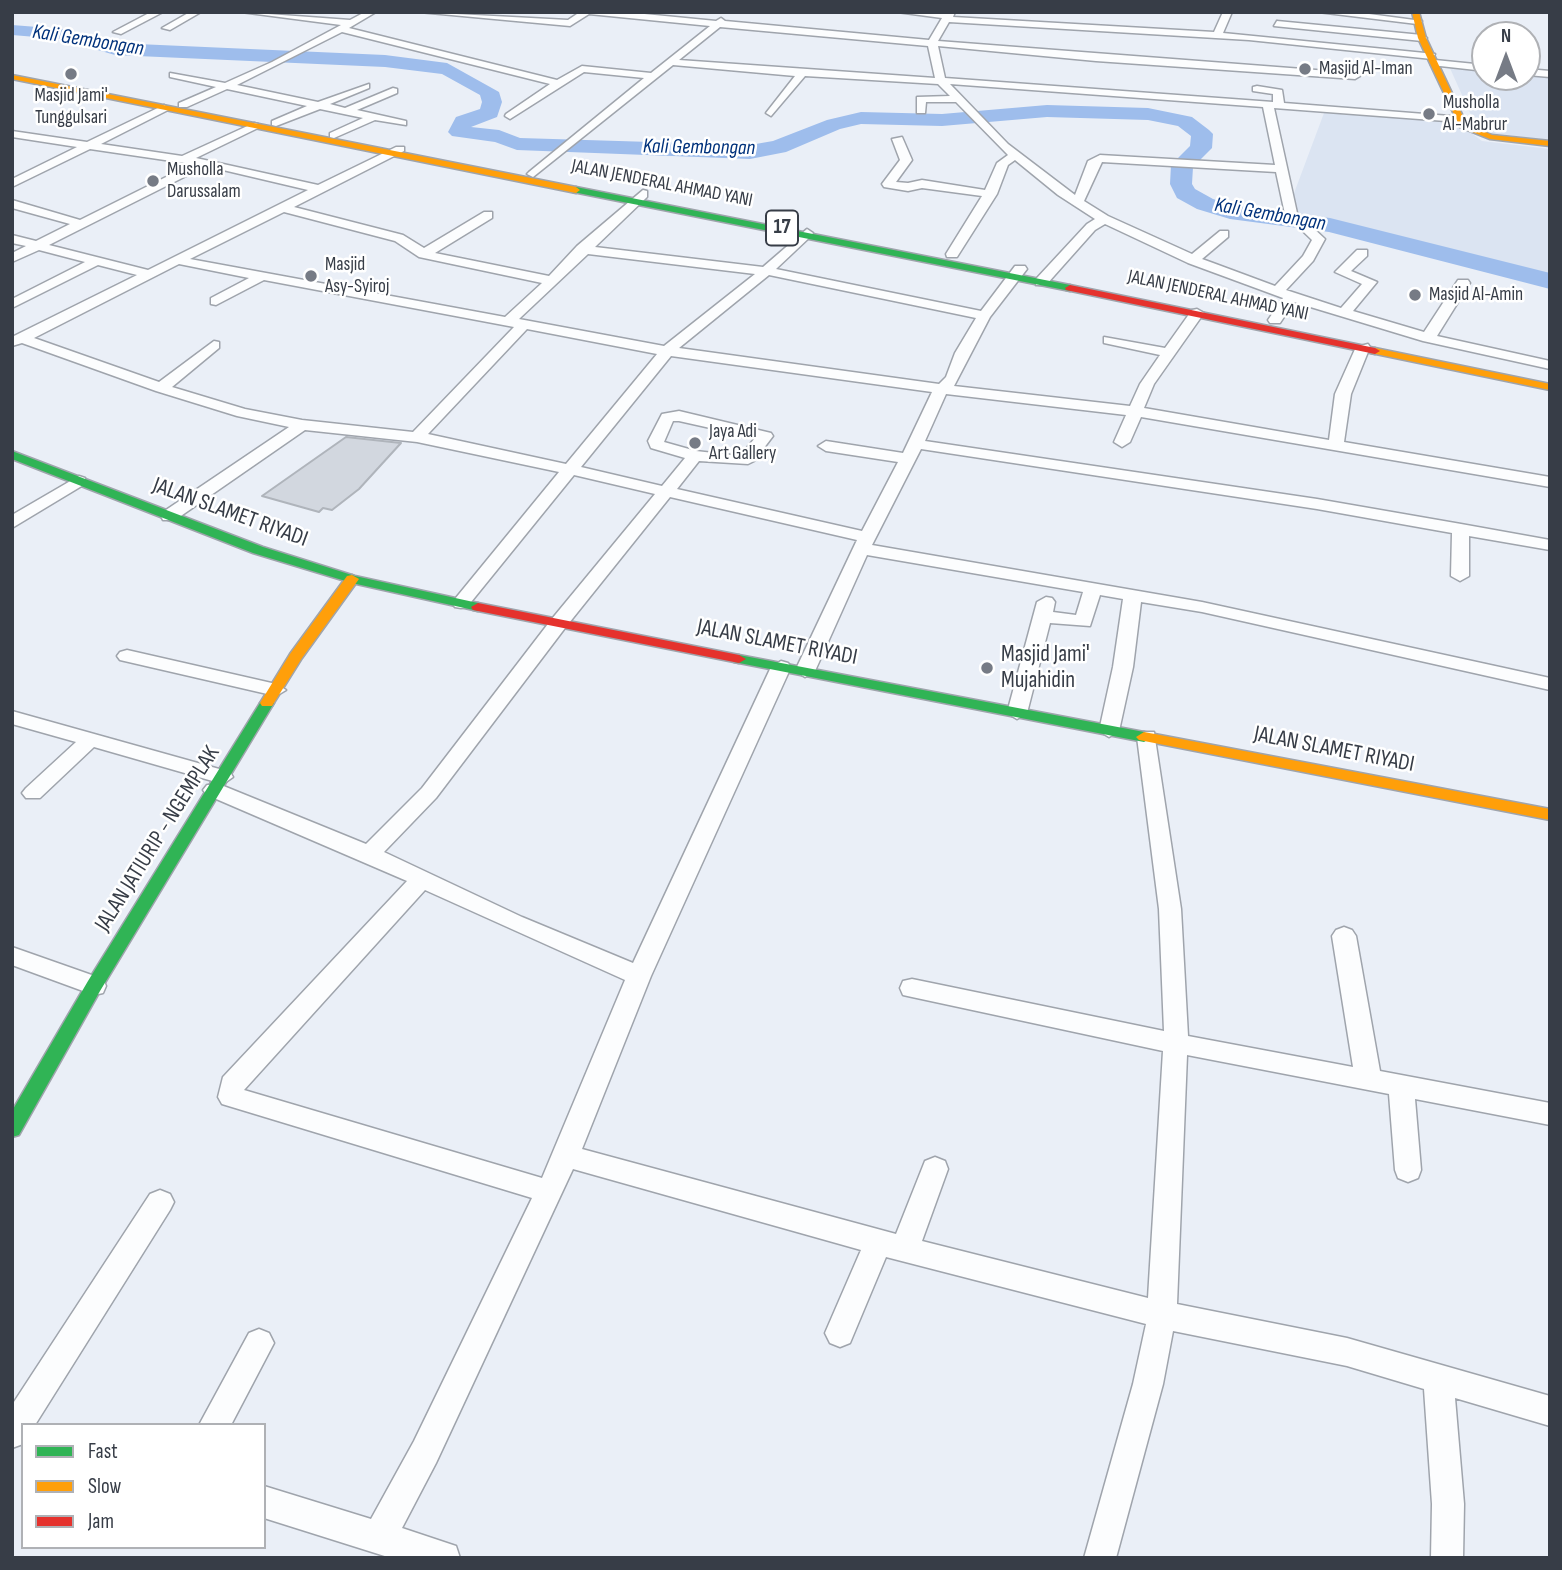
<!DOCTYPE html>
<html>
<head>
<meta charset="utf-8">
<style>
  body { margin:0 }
  #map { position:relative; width:1562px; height:1570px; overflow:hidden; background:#eaeff7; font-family:"Sofia Sans Condensed",sans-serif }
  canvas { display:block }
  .frame { position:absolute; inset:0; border:14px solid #373d47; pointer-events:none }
  .legend { position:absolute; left:21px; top:1423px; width:245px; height:126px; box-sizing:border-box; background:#fff; border:2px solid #afb1b5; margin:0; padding:9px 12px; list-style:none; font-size:21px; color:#373d47 }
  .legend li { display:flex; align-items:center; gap:14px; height:35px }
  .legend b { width:35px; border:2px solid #afb1b5 }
  .north { position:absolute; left:1471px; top:21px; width:70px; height:70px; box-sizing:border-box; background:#fff; border:2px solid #afb1b5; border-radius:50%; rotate:0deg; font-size:19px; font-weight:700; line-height:28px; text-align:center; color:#373d47 }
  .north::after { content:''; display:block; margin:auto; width:24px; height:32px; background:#767b85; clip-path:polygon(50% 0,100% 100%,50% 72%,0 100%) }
</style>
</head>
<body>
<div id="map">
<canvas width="1562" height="1570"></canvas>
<div class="frame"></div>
<ul class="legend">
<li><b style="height:9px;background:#30b455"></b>Fast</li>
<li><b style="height:9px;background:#ff9f0a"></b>Slow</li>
<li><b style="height:9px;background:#e5322d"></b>Jam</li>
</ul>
<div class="north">N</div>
</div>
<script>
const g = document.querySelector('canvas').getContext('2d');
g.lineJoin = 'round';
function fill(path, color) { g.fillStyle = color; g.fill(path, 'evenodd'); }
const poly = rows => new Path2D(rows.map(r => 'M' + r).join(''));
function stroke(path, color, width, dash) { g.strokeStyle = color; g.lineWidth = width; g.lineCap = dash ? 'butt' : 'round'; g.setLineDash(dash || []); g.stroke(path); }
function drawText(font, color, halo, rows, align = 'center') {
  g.font = font + ' "Sofia Sans Condensed",sans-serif'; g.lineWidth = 5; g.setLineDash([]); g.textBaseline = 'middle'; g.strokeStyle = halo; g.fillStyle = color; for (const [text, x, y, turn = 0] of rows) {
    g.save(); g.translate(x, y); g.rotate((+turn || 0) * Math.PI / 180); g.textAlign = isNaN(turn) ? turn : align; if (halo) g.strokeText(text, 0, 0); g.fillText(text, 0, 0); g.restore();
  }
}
fill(poly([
  [1449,66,1485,70,1485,77,1527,77,1527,74,1550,76,1550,140,1489,133,1475,124],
  [1324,113,1455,121,1482,141,1550,149,1550,274,1287,212]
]), '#dbe4f2');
fill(poly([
  [12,25,63,29,115,43,385,55,447,63,499,92,502,102,497,117,471,127,499,130,520,138,750,145,773,141,827,120,861,112,942,114,1047,105,1148,108,1192,117,1209,130,1213,134,1212,148,1193,167,1192,184,1195,189,1213,199,1233,205,1330,218,1550,273,1550,289,1329,232,1230,219,1197,209,1177,198,1170,184,1171,165,1190,146,1191,136,1178,126,1148,120,1047,117,942,126,861,124,840,129,786,152,750,159,517,150,495,142,452,136,448,132,456,117,480,109,482,102,480,95,442,74,385,67,115,55,60,39,12,35,12,25]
]), '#9ebdec');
const building = poly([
  [346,437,401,443,359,489,332,510,323,508,319,512,262,496,346,437]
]);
fill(building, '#d2d7df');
stroke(building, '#afb4bb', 2);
const street = poly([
  [151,12,163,12,121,34,113,32,151,12],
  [190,12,201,12,170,30,162,28,190,12],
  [241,12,350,20,365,12,376,12,349,28,557,80,582,66,651,73,710,26,589,14,570,26,419,12,568,20,580,12,624,12,716,21,721,18,725,21,929,40,942,18,897,12,955,12,953,17,1214,32,1223,12,1232,12,1223,33,1435,54,1432,59,1249,40,949,22,938,41,1355,73,1360,76,1355,79,1096,61,938,46,945,78,1273,102,1273,94,1253,91,1253,87,1257,86,1282,90,1284,103,1463,117,1464,119,1459,122,1274,108,1297,213,1325,239,1313,261,1286,290,1341,308,1362,284,1335,272,1357,250,1367,250,1367,256,1351,271,1377,282,1353,311,1424,332,1458,280,1468,280,1470,283,1437,336,1550,361,1550,369,1423,341,1294,302,1280,323,1270,323,1268,320,1283,298,1188,263,1105,224,1095,230,1046,285,1036,285,1036,279,1087,224,1095,219,1058,195,1015,160,1008,165,997,194,957,257,947,257,946,254,982,196,922,188,908,191,884,187,882,184,900,160,892,139,902,137,912,160,896,182,908,183,922,180,985,190,997,163,1008,155,956,102,926,102,925,113,917,113,917,97,950,96,938,84,805,76,771,116,766,113,795,76,673,65,533,177,527,174,529,172,644,78,584,72,510,119,505,116,506,114,550,84,342,32,237,85,318,102,369,84,369,88,330,104,345,108,393,88,397,89,397,93,357,110,406,121,406,125,375,120,334,138,330,137,330,133,363,118,320,109,276,126,272,125,272,121,307,106,227,89,187,107,179,107,179,103,216,87,170,77,170,73,225,83,272,62,341,25,241,12],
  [720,27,928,46,935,78,679,60,720,27],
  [950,84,1263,107,1275,165,1100,155,1088,161,1075,195,1008,144,950,84],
  [1102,162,1276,172,1285,214,1312,240,1303,256,1275,286,1213,263,1202,259,1228,237,1228,231,1220,231,1192,254,1108,216,1084,201,1102,162],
  [1318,12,1354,12,1422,21,1417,24,1318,12],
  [1277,21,1422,35,1427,38,1422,41,1274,26,1277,21],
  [1435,60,1485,65,1485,71,1431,65,1435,60],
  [1527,69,1550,71,1550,77,1527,75,1527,69],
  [164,105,169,108,168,110,101,144,182,156,254,123,258,124,258,128,196,158,318,185,396,147,404,147,404,151,294,207,403,235,424,248,484,212,492,212,492,218,435,253,549,276,577,246,643,190,647,191,647,197,595,247,763,267,807,229,813,233,811,236,776,269,981,311,1015,266,1025,266,1027,269,990,317,954,386,1130,406,1140,384,1160,355,1104,343,1104,337,1165,348,1192,310,1197,309,1204,313,1154,384,1144,408,1329,440,1335,394,1356,347,1368,344,1370,347,1351,394,1344,442,1550,477,1550,487,1141,417,1130,442,1122,447,1114,442,1126,415,946,394,925,441,1317,499,1461,524,1550,540,1550,550,1469,536,1469,576,1460,581,1451,576,1452,533,1317,509,921,449,872,545,1202,602,1550,678,1550,690,1202,612,1141,602,1133,667,1119,731,1109,737,1099,731,1113,667,1123,599,1100,595,1090,626,1050,623,1027,713,1017,719,1007,713,1037,602,1046,597,1052,598,1055,602,1053,612,1076,615,1083,592,867,555,815,671,805,677,795,671,857,540,670,497,565,628,436,798,384,852,522,917,633,963,771,667,781,661,788,663,791,667,651,976,582,1149,896,1234,925,1161,935,1157,945,1161,948,1169,922,1241,1148,1298,1163,1051,912,997,903,995,900,988,903,981,912,979,1164,1031,1159,909,1137,737,1140,732,1154,732,1181,909,1188,1036,1353,1067,1332,936,1336,930,1344,927,1352,930,1356,936,1380,1071,1550,1103,1550,1125,1415,1099,1421,1170,1418,1178,1408,1182,1398,1178,1395,1170,1389,1094,1187,1055,1177,1304,1347,1338,1550,1396,1550,1426,1455,1398,1464,1504,1463,1558,1431,1558,1432,1504,1424,1389,1347,1366,1173,1331,1163,1384,1116,1558,1084,1558,1133,1384,1146,1324,886,1257,850,1343,840,1347,830,1343,825,1333,861,1250,573,1169,436,1463,402,1528,456,1546,460,1558,391,1558,264,1518,264,1486,371,1519,414,1441,532,1198,222,1104,218,1097,223,1077,407,881,207,795,203,790,207,785,221,785,366,844,422,788,551,620,655,494,574,475,467,607,461,608,455,607,452,603,455,599,559,472,417,442,305,430,175,520,163,520,161,516,163,512,289,427,237,416,156,391,22,343,12,346,12,337,16,335,137,275,98,265,12,308,12,299,85,262,39,250,12,262,12,253,26,246,12,243,12,235,36,241,70,224,12,208,12,200,80,220,192,164,90,149,12,187,12,179,77,147,12,137,12,131,87,142,164,105],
  [206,166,308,190,148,270,49,245,206,166],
  [284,212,395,241,419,257,542,283,505,317,190,259,284,212],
  [588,254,755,274,664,346,519,319,588,254],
  [179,264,249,278,211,298,211,304,216,305,264,280,514,327,413,432,302,420,245,409,172,387,219,348,219,342,214,341,159,382,34,338,179,264],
  [769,275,976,318,955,353,946,377,939,384,679,348,769,275],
  [527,329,657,354,566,464,428,434,527,329],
  [671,356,932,392,903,453,826,441,818,446,826,451,898,462,862,531,677,489,699,461,748,464,754,461,773,436,771,433,679,411,662,414,648,441,651,448,685,458,662,486,581,467,671,356],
  [673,421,679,421,755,438,740,456,696,451,664,442,673,421],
  [425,890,625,980,542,1178,244,1090,425,890],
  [79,476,85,478,85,484,12,528,12,515,79,476],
  [127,650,276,684,286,690,276,696,120,660,117,656,120,652,127,650],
  [12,711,230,772,233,777,223,784,94,747,40,798,26,798,22,793,26,788,76,742,12,724,12,711],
  [12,947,103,979,106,986,103,993,94,995,12,965,12,947],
  [160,1190,170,1194,174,1202,170,1210,35,1425,23,1425,23,1444,12,1448,12,1405,150,1194,160,1190],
  [259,1329,269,1333,274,1343,231,1425,199,1425,249,1333,259,1329]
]);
const fast = poly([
  [576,187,1070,285,1075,288,1070,291,573,192,572,190,576,187],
  [12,451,263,547,355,576,478,603,485,607,478,611,352,583,253,553,12,459,12,451],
  [739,655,1144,732,1152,737,1144,742,734,662,732,659,734,656,739,655],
  [267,698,274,703,100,991,19,1135,12,1137,12,1111,88,981,260,703,267,698]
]);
const slow = poly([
  [1412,12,1419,12,1426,38,1466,123,1492,135,1550,141,1550,146,1490,139,1460,127,1418,38,1412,12],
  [12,75,576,187,580,190,576,193,12,79,12,75],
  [1375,348,1550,384,1550,390,1371,353,1371,349,1375,348],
  [352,575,359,579,302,658,272,706,262,706,260,703,290,654,347,576,352,575],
  [1144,732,1550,809,1550,820,1139,740,1136,737,1144,732]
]);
const jam = poly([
  [1070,285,1375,348,1380,351,1375,354,1066,290,1065,288,1070,285],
  [478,603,739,655,746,659,739,663,473,610,471,607,478,603]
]);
stroke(street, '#9fa4ac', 3);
stroke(fast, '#9fa4ac', 3);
stroke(slow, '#9fa4ac', 3);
stroke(jam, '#9fa4ac', 3);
fill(street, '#fcfdfe');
fill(fast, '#30b455');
fill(slow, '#ff9f0a');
fill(jam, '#e5322d');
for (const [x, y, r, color] of [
  [1305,69,7,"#767b85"],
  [71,74,7,"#767b85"],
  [1429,114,7,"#767b85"],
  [153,181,7,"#767b85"],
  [311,276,7,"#767b85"],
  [1415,295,7,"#767b85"],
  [695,443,7,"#767b85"],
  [987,668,7,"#767b85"]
]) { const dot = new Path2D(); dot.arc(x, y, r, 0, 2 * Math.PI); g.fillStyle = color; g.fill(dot); stroke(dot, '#fff', 2.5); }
drawText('19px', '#373d47', '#fff', [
  ["Masjid Al-Iman",1319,69],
  ["Masjid Jami'",71,96,"center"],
  ["Tunggulsari",71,118,"center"],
  ["Musholla",1443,103],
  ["Al-Mabrur",1443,125],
  ["Musholla",167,170],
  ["Darussalam",167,192],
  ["Masjid",325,265],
  ["Asy-Syiroj",325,287],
  ["Masjid Al-Amin",1429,295],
  ["Jaya Adi",709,432],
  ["Art Gallery",709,454]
], 'left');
drawText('19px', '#373d47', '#fff', [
  ["JALAN JENDERAL AHMAD YANI",662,184,11],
  ["JALAN JENDERAL AHMAD YANI",1218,296,12]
]);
drawText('italic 21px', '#01327c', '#fff', [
  ["Kali Gembongan",88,41,9],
  ["Kali Gembongan",699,148,1],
  ["Kali Gembongan",1270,215,10]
]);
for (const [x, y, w] of [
  [782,228,32]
]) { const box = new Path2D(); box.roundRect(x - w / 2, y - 17.5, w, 35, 5); g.fillStyle = '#fff'; g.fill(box); stroke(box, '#373d47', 2); }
drawText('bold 21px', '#373d47', null, [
  ["17",782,228]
]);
drawText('23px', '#373d47', '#fff', [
  ["JALAN SLAMET RIYADI",230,513,20],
  ["JALAN SLAMET RIYADI",777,643,11],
  ["JALAN SLAMET RIYADI",1334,750,11],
  ["JALAN JATIURIP - NGEMPLAK",158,839,-58]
]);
drawText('23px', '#373d47', '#fff', [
  ["Masjid Jami'",1001,655],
  ["Mujahidin",1001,681]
], 'left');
</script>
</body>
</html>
